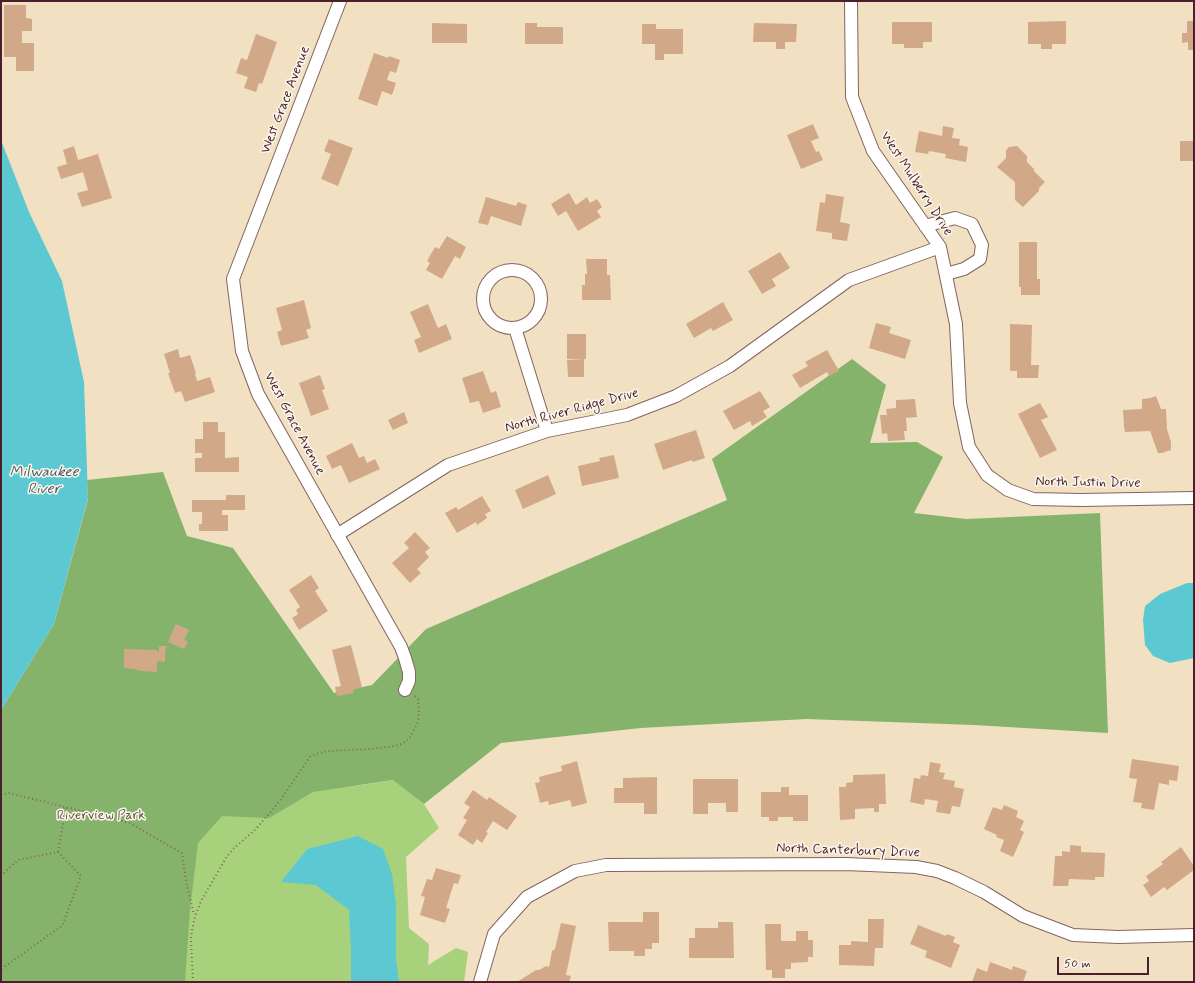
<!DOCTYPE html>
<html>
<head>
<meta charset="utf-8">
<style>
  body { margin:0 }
  #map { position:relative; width:1195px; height:983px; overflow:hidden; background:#f1e1c2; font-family:Mynerve,sans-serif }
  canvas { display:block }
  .frame { position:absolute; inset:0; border:2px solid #4a1f2b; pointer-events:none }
  .scale { position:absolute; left:1057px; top:957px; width:92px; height:18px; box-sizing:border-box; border:2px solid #4a1f2b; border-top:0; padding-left:5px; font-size:12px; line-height:14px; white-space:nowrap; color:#4a1f2b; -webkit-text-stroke:3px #fbf7ec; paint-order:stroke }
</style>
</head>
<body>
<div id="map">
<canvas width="1195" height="983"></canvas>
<div class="frame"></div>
<div class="scale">50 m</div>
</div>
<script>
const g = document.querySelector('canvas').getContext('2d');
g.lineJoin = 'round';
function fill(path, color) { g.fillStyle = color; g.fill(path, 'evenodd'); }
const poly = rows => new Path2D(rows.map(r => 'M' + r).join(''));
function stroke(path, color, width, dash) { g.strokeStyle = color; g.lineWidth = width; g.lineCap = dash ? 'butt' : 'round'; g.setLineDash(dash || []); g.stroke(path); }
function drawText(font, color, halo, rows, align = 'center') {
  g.font = font + ' Mynerve,sans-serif'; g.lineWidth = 3; g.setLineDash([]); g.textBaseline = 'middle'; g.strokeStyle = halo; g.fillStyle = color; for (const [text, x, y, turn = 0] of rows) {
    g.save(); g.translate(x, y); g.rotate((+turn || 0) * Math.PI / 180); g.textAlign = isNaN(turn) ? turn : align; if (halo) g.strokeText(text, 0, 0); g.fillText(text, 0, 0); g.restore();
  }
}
fill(poly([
  [1,720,354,786,394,780,424,804,439,828,406,857,409,928,429,944,428,965,456,948,468,952,464,982,1,982]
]), '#a8d17c');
fill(poly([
  [852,359,886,385,870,443,917,442,943,457,914,513,966,519,1100,513,1108,733,974,725,806,719,641,728,501,743,424,804,393,780,313,792,269,818,222,816,198,843,190,910,185,982,1,982,1,710,54,624,88,499,87,480,163,472,187,536,233,548,334,693,372,685,426,629,727,500,712,459]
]), '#86b36c');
fill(poly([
  [1,140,29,212,62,281,84,382,88,498,54,624,1,710],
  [1187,583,1194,583,1194,658,1170,663,1153,656,1145,645,1143,620,1145,606,1160,594],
  [358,836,383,849,392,874,396,904,396,959,399,982,351,982,351,949,349,910,316,885,281,882,307,849]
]), '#5cc9d2');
fill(poly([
  [4,5,26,5,26,18,32,19,32,31,22,31,22,43,34,43,34,71,16,71,16,57,4,57],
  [1066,21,1066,44,1052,44,1052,49,1041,49,1041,44,1028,44,1028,22],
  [1187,21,1194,21,1194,50,1188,50,1188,42,1182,43,1182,33,1187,33],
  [892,22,932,22,932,42,923,42,923,48,904,48,904,44,892,44],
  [432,23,467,24,467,43,432,43],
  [525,23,537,23,537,27,563,27,563,44,525,44],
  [754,23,797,24,796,42,785,42,785,49,776,49,776,42,753,42],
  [642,24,656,24,656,29,683,29,683,54,664,54,664,60,655,60,655,44,642,44],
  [256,34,277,42,262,84,259,83,256,92,244,88,248,77,236,73,241,58,247,60],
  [374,53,388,58,389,56,400,60,396,73,390,71,387,80,396,83,392,95,382,91,377,106,358,99],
  [813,124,819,138,811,141,816,152,819,151,823,160,801,169,787,135],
  [943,126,954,128,952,138,960,139,959,145,968,147,966,162,945,158,946,154,929,151,928,154,915,152,919,131,942,136],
  [329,139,353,148,338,186,321,179,331,154,324,151],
  [1180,141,1194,141,1194,161,1180,161],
  [74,146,78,160,98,154,112,198,82,207,77,193,88,190,83,172,61,179,57,167,67,164,63,150],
  [1017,146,1027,156,1027,162,1034,169,1034,171,1045,182,1039,188,1039,191,1023,207,1015,200,1015,182,997,167,1006,158,1006,150,1009,147],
  [569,193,576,205,587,197,590,203,597,199,602,207,597,211,601,217,578,231,566,211,558,216,551,204],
  [826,194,844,197,840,222,850,224,847,241,832,239,832,233,816,231,820,202,825,203],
  [486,197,516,206,518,202,527,205,521,226,491,216,488,225,478,223],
  [447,236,466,247,460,259,455,256,442,279,426,270,430,263,427,261,435,247,439,249],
  [1019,242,1037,242,1037,279,1040,279,1040,295,1021,295,1021,287,1019,287],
  [780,252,790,268,772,279,776,286,762,294,748,271],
  [586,259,607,259,607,275,610,275,611,300,582,300,582,285,585,285,585,274,587,274],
  [304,300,311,328,306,330,309,338,281,346,277,332,282,330,276,308],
  [723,302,733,320,713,331,711,328,694,338,686,324],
  [428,304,438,328,446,324,452,339,419,353,414,340,421,337,410,312],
  [876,323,891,327,889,333,911,340,905,359,869,348],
  [1010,324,1032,325,1031,365,1039,365,1038,378,1017,378,1017,371,1010,371],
  [567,334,586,334,586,359,567,359],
  [178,349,180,358,190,355,196,373,195,373,197,381,210,377,215,392,185,402,181,391,175,393,168,373,170,373,164,354],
  [827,350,839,371,829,376,827,372,800,388,792,375,808,366,805,362],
  [584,359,584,377,568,377,567,360],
  [483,371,491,393,496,391,501,407,483,413,479,401,470,403,462,378],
  [320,375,325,389,322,390,329,409,311,416,299,383],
  [760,391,770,407,763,411,767,417,752,426,750,421,734,430,723,411],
  [1156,396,1161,409,1166,409,1167,429,1171,442,1171,450,1162,453,1158,453,1150,431,1125,432,1124,427,1123,410,1142,409,1142,399,1150,398],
  [915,399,917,417,906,418,907,431,904,431,905,440,888,441,887,433,882,434,880,415,887,415,886,409,896,408,896,400],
  [1040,403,1048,417,1041,420,1057,450,1040,458,1018,414],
  [404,412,408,423,393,430,388,420],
  [203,422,218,422,218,432,225,432,225,458,239,457,239,472,195,472,195,458,202,458,202,453,195,453,195,439,203,439],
  [696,430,705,458,693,462,692,460,663,470,654,444],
  [352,443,359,458,364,456,367,463,375,459,380,469,349,483,341,465,332,469,326,456],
  [614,455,619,478,582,486,578,466,600,461,599,458],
  [548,475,556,494,523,509,515,490],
  [226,495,245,495,245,510,222,510,222,515,228,515,228,531,199,531,199,524,202,524,202,512,192,512,192,500,226,500],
  [482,496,491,511,485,514,487,518,477,525,476,522,457,533,445,513,456,507,458,510],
  [415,532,430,548,425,552,429,557,417,569,421,573,410,583,392,563,409,548,404,543],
  [311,575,319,588,315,591,328,611,299,630,292,618,298,614,296,610,300,607,289,590],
  [176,624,189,630,184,640,188,642,184,649,168,642],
  [351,645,362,687,353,690,354,693,337,696,335,687,341,686,332,650],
  [159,646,167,646,165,651,165,662,157,661,157,672,141,671,135,669,124,668,124,649,156,650,159,652],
  [1132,759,1179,766,1177,781,1169,780,1169,785,1159,783,1154,810,1141,808,1142,803,1133,802,1137,779,1129,778],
  [577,761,587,803,572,807,570,800,549,805,548,801,540,803,535,783,540,782,539,777,562,771,561,766],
  [930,762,941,764,939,772,945,773,943,779,955,781,954,787,964,789,960,807,952,806,950,814,936,812,938,801,925,799,924,805,910,802,914,778,920,779,921,775,928,776],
  [885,774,886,804,879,804,879,812,874,812,874,808,855,809,855,819,840,820,839,787,846,787,846,783,853,782,853,775],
  [657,777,657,814,644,814,644,803,614,803,614,788,623,788,623,778],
  [693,779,738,779,738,812,726,812,726,803,708,803,708,814,693,814],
  [781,787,789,787,789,795,808,795,808,821,793,821,793,817,778,817,778,821,769,821,769,817,761,817,761,792,781,792],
  [473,790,487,800,489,797,517,816,507,830,493,821,486,832,488,833,482,843,477,839,473,845,458,835,467,820,463,818,470,807,464,803],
  [1004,805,1018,811,1016,817,1024,821,1020,830,1024,832,1013,857,1000,851,1004,840,996,837,997,835,984,829,993,807,1002,810],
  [1070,845,1081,846,1081,852,1105,853,1104,877,1095,877,1095,880,1069,879,1068,886,1053,886,1055,856,1062,856,1062,851,1070,852],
  [1181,847,1194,866,1194,870,1167,890,1164,887,1151,897,1143,885,1149,881,1146,876,1163,864,1161,862],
  [436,868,461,875,458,884,454,883,446,908,450,909,445,923,420,915,425,897,421,896,427,879,432,880],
  [643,912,659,912,659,943,652,943,652,949,645,949,645,956,634,956,634,951,609,951,608,922,643,922],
  [868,919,884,919,883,948,875,948,874,966,839,965,839,945,851,945,851,941,868,942],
  [718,922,733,922,734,958,689,958,689,938,695,938,695,928,718,928],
  [561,923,576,926,566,975,571,976,569,982,517,982,536,970,539,970,546,966,549,967,552,951,555,949],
  [765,924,781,924,781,941,796,941,796,931,808,931,808,940,813,940,813,957,808,957,808,962,791,963,791,969,785,969,785,978,772,978,772,970,766,970],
  [918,925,946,936,947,934,955,937,953,942,960,945,951,968,925,957,927,951,910,944],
  [990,962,1012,970,1013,966,1027,971,1023,982,972,982,977,968,987,972]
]), '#d2a988');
const street = poly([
  [340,1,233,279,242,351,258,394,401,647,405,658,409,672,409,681,405,690],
  [851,1,852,97,873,151,940,247,956,324,960,403,969,447,987,475,1008,490,1033,499,1081,500,1194,498],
  [925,226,955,218,972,224,982,245,980,259,964,269,946,274],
  '483 299a29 29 0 1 1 58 0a29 29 0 1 1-58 0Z',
  [515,328,547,431],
  [337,535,448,465,547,431,627,415,676,396,730,366,849,280,940,247],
  [480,982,494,934,527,897,575,871,606,865,846,864,916,867,937,871,955,878,984,892,1023,916,1073,935,1118,937,1194,935]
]);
stroke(street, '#846360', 14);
stroke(poly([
  [1,795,9,793,130,823,182,853,186,881,194,915],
  [58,852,66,807],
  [1,876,18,860,58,852,81,876,62,926,1,969],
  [193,982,191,939,192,930,195,917,201,901,226,858,233,849,255,830,279,802,310,757,316,754,328,751,370,749,394,746,402,744,409,739,418,722,419,712,418,699,415,696]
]), '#846360', 2, [1, 3]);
stroke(street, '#fff', 12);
drawText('14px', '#4a1f2b', '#fbf7ec', [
  ["West Grace Avenue",286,100,-69],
  ["West Mulberry Drive",916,184,57],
  ["North River Ridge Drive",572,411,-15],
  ["West Grace Avenue",294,424,62],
  ["North Justin Drive",1088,483,1],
  ["North Canterbury Drive",848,851,2]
]);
drawText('14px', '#665443', '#fbf7ec', [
  ["Riverview Park",101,816]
]);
drawText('italic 15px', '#505a65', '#fbf7ec', [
  ["Milwaukee",44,473],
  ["River",44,490]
]);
</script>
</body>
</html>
